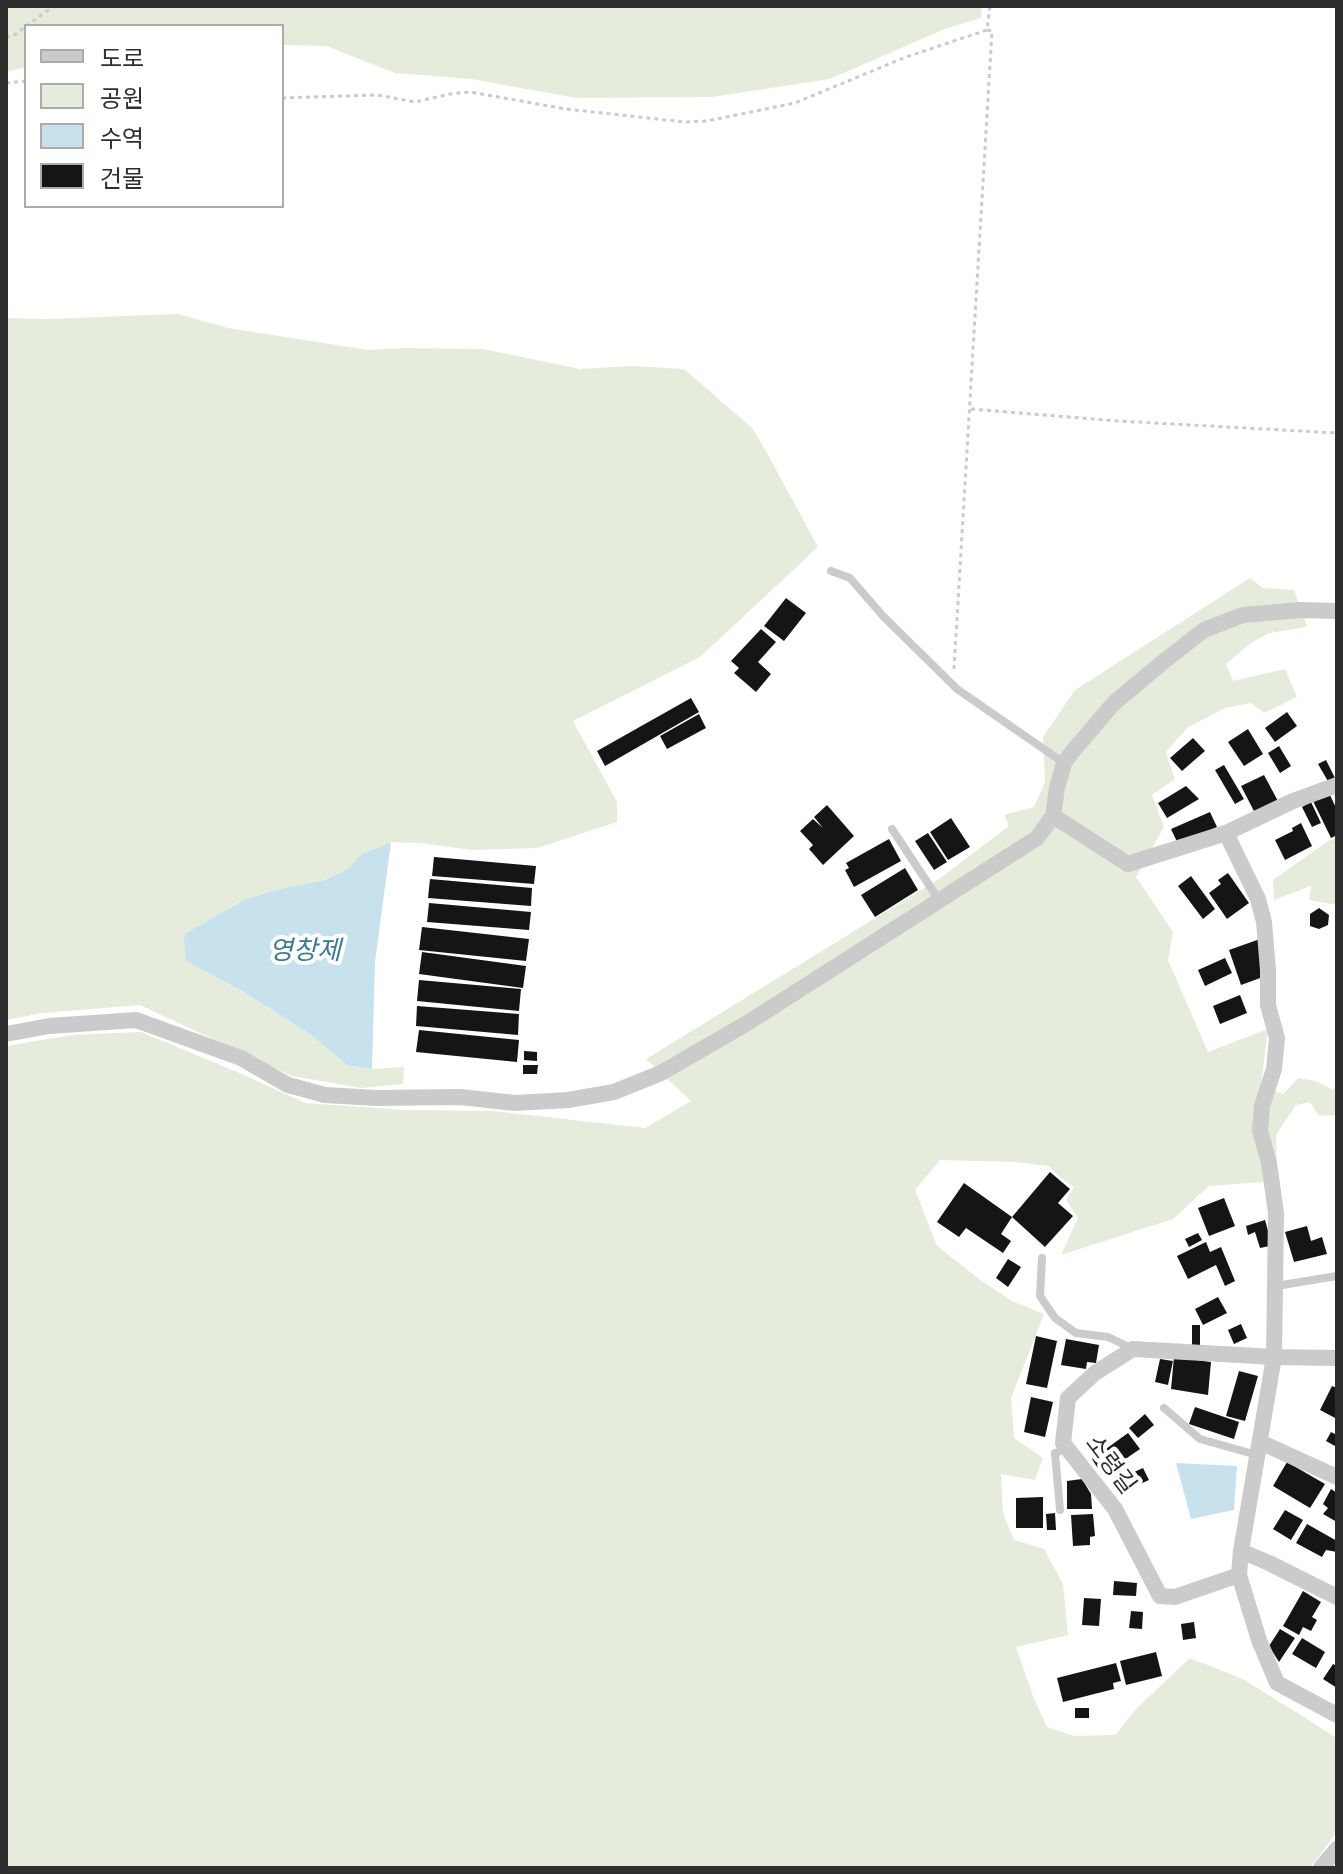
<!DOCTYPE html>
<html>
<head>
<meta charset="utf-8">
<style>
  body { margin:0 }
  #map { position:relative; width:1343px; height:1874px; overflow:hidden; background:#fff; font-family:"Fira Sans","Noto Sans KR",sans-serif }
  canvas { display:block }
  .frame { position:absolute; inset:0; border:8px solid #2e2e2e; pointer-events:none }
  .legend { position:absolute; left:24px; top:24px; width:260px; height:184px; box-sizing:border-box; background:#fff; border:2px solid #ababab; margin:0; padding:10px 14px; list-style:none; font-size:24px; color:#2e2e2e }
  .legend li { display:flex; align-items:center; gap:16px; height:40px }
  .legend b { width:40px; border:2px solid #ababab }
</style>
</head>
<body>
<div id="map">
<canvas width="1343" height="1874"></canvas>
<div class="frame"></div>
<ul class="legend">
<li><b style="height:10px;background:#cbcbcb"></b>도로</li>
<li><b style="height:22px;background:#e6ecdb"></b>공원</li>
<li><b style="height:22px;background:#c7e2ed"></b>수역</li>
<li><b style="height:22px;background:#151515"></b>건물</li>
</ul>
</div>
<script>
const g = document.querySelector('canvas').getContext('2d');
g.lineJoin = 'round';
function fill(path, color) { g.fillStyle = color; g.fill(path, 'evenodd'); }
const poly = rows => new Path2D(rows.map(r => 'M' + r).join(''));
function stroke(path, color, width, dash) { g.strokeStyle = color; g.lineWidth = width; g.lineCap = dash ? 'butt' : 'round'; g.setLineDash(dash || []); g.stroke(path); }
function drawText(font, color, halo, rows, align = 'center') {
  g.font = font + ' "Fira Sans","Noto Sans KR",sans-serif'; g.lineWidth = 8; g.setLineDash([]); g.textBaseline = 'middle'; g.strokeStyle = halo; g.fillStyle = color; for (const [text, x, y, turn = 0] of rows) {
    g.save(); g.translate(x, y); g.rotate((+turn || 0) * Math.PI / 180); g.textAlign = isNaN(turn) ? turn : align; if (halo) g.strokeText(text, 0, 0); g.fillText(text, 0, 0); g.restore();
  }
}
fill(poly([
  [6,6,982,6,981,18,947,28,830,79,712,97,576,98,471,79,395,73,326,46,282,45,282,26,26,26,26,67,6,72],
  [178,314,228,328,368,350,404,348,483,349,580,369,632,366,684,369,752,428,766,451,818,547,700,657,573,721,617,802,617,822,537,848,472,850,420,843,390,842,362,854,349,869,325,880,280,889,246,899,186,933,186,961,242,991,307,1032,347,1065,372,1069,404,1067,403,1084,361,1088,292,1076,140,1005,43,1013,6,1020,6,318,46,319],
  [1250,578,1263,588,1294,590,1307,627,1269,633,1251,643,1226,664,1233,681,1285,669,1297,697,1264,713,1251,703,1225,708,1187,728,1166,752,1175,779,1152,795,1164,827,1136,877,1173,932,1168,960,1208,1052,1268,1029,1261,1086,1283,1094,1298,1078,1315,1081,1332,1089,1337,1088,1337,1120,1335,1115,1319,1116,1310,1102,1296,1105,1276,1135,1277,1181,1209,1186,1173,1219,1061,1255,1078,1218,1066,1200,1074,1187,1061,1178,1048,1166,1016,1162,940,1160,915,1190,937,1246,983,1282,1012,1301,1044,1314,1011,1398,1014,1438,1043,1458,1035,1480,1001,1474,1003,1513,1014,1540,1044,1549,1063,1584,1068,1635,1016,1647,1033,1696,1047,1727,1074,1736,1115,1735,1137,1708,1190,1658,1243,1679,1337,1738,1337,1832,1310,1868,6,1868,6,1046,72,1035,141,1032,242,1074,305,1103,406,1110,493,1111,645,1128,691,1101,646,1059,939,879,1009,826,1004,815,1034,807,1045,781,1043,737,1075,690],
  [1337,838,1337,905,1309,900,1311,886,1274,900,1273,880,1328,841]
]), '#e6ecdb');
fill(poly([
  [391,842,375,962,372,1069,347,1065,307,1032,242,991,186,961,184,939,186,933,246,899,280,889,325,880,348,869,362,854],
  [1176,1463,1237,1466,1234,1510,1191,1519]
]), '#c7e2ed');
fill(poly([
  [786,598,806,613,784,641,764,626],
  [761,629,776,642,758,662,771,674,756,692,734,673,739,668,731,661],
  [691,698,699,712,605,766,597,751],
  [1287,712,1297,726,1275,742,1265,728],
  [699,714,706,728,667,749,660,736],
  [1248,729,1263,754,1244,766,1228,742],
  [1193,738,1205,751,1182,771,1170,758],
  [1279,746,1291,766,1280,773,1268,753],
  [1326,760,1336,780,1329,783,1318,764],
  [1224,765,1244,799,1235,804,1215,770],
  [1264,775,1279,803,1256,815,1241,786],
  [1186,786,1199,799,1167,818,1158,803],
  [1329,793,1337,810,1337,835,1331,838,1313,801],
  [1311,802,1321,823,1312,827,1302,807],
  [827,805,854,836,823,865,809,849,813,845,800,831,813,819,823,828,814,817],
  [1210,812,1217,827,1178,844,1171,829],
  [951,818,970,847,948,860,930,832],
  [1301,823,1312,846,1285,860,1275,840,1293,831,1292,828],
  [928,833,947,862,934,870,915,841],
  [889,839,901,861,854,887,845,870,849,868,846,863],
  [434,857,536,866,534,884,432,876],
  [905,868,918,890,875,917,861,895],
  [1228,873,1249,903,1227,919,1209,893,1221,884,1218,880],
  [1191,876,1215,909,1203,919,1178,886],
  [430,879,532,888,531,906,428,898],
  [429,903,531,912,529,930,427,922],
  [1319,908,1329,915,1328,925,1319,929,1310,926,1310,914],
  [422,927,529,939,526,961,419,950],
  [1260,939,1263,977,1241,985,1229,950],
  [422,952,526,966,523,988,419,974],
  [1225,958,1232,973,1205,986,1198,970],
  [419,980,521,989,519,1011,417,1001],
  [1240,995,1247,1013,1220,1024,1213,1006],
  [417,1006,519,1014,518,1035,416,1026],
  [419,1030,519,1040,517,1062,416,1052],
  [524,1051,537,1052,537,1061,524,1060],
  [523,1065,538,1065,537,1074,523,1074],
  [1050,1172,1070,1189,1058,1203,1073,1216,1045,1247,1012,1217,1001,1234,1011,1241,1003,1253,966,1228,959,1237,937,1222,964,1183,1012,1217],
  [1224,1198,1235,1226,1209,1236,1198,1208],
  [1265,1220,1270,1238,1270,1246,1260,1248,1255,1232,1248,1235,1246,1226],
  [1307,1226,1311,1241,1322,1237,1327,1254,1294,1262,1285,1232],
  [1198,1233,1202,1240,1189,1247,1185,1239],
  [1206,1242,1210,1252,1221,1247,1235,1281,1225,1286,1216,1265,1188,1279,1177,1256],
  [1008,1259,1021,1267,1008,1287,996,1278],
  [1218,1297,1227,1313,1203,1325,1195,1309],
  [1241,1324,1247,1338,1234,1344,1228,1330],
  [1192,1325,1200,1325,1200,1346,1192,1346],
  [1036,1336,1057,1341,1047,1388,1026,1384],
  [1066,1339,1099,1345,1096,1363,1087,1362,1086,1369,1061,1365],
  [1174,1357,1211,1362,1208,1395,1171,1389],
  [1160,1359,1173,1361,1168,1385,1155,1382],
  [1239,1371,1258,1376,1245,1421,1226,1416],
  [1332,1386,1337,1388,1337,1419,1320,1410],
  [1031,1397,1053,1402,1045,1437,1024,1432],
  [1195,1407,1239,1422,1234,1439,1189,1424],
  [1145,1414,1154,1425,1138,1438,1129,1428],
  [1331,1432,1337,1435,1335,1446,1326,1441],
  [1128,1433,1140,1449,1102,1475,1092,1459],
  [1287,1462,1325,1484,1310,1508,1273,1486],
  [1143,1468,1149,1480,1129,1489,1123,1477],
  [1082,1479,1091,1494,1092,1509,1067,1509,1067,1481],
  [1331,1489,1337,1493,1337,1522,1323,1514,1328,1508,1323,1504],
  [1043,1497,1043,1528,1016,1528,1016,1498],
  [1285,1510,1303,1520,1291,1540,1273,1529],
  [1055,1513,1056,1530,1047,1530,1046,1514],
  [1093,1514,1095,1536,1090,1537,1090,1545,1073,1546,1071,1515],
  [1307,1524,1337,1541,1337,1552,1326,1550,1322,1557,1296,1543],
  [1114,1581,1137,1583,1136,1596,1113,1595],
  [1303,1591,1321,1602,1312,1617,1317,1620,1311,1631,1303,1627,1299,1635,1283,1626],
  [1084,1598,1101,1599,1099,1626,1082,1625],
  [1131,1611,1143,1612,1142,1629,1129,1628],
  [1194,1622,1196,1638,1183,1640,1181,1624],
  [1280,1629,1295,1638,1279,1662,1269,1646],
  [1302,1638,1325,1652,1316,1668,1292,1654],
  [1156,1652,1162,1676,1126,1685,1120,1661],
  [1116,1663,1121,1681,1113,1683,1114,1689,1063,1702,1057,1678],
  [1333,1664,1337,1666,1337,1688,1323,1679],
  [1075,1708,1089,1708,1089,1718,1075,1718]
]), '#151515');
stroke(poly([
  [26,26,54,6],
  [6,38,16,34,26,26],
  [6,83,26,81],
  [282,98,377,95,415,102,450,94,470,92,566,109,685,122,707,121,795,103,906,57,987,30,990,6],
  [971,409,1118,421,1337,433],
  [954,669,992,31,987,30]
]), '#cbcbcb', 3, [4, 4]);
stroke(poly([
  [831,571,850,578,883,616,957,689,1064,763],
  [892,829,939,900],
  [1042,1258,1040,1296,1055,1318,1076,1333,1108,1337,1133,1349],
  [1276,1286,1337,1276],
  [1164,1408,1200,1439,1257,1455],
  [1060,1510,1055,1453,1067,1449]
]), '#cbcbcb', 8);
stroke(poly([
  [1337,785,1293,801,1226,833,1258,899,1264,922,1268,970,1268,1005,1277,1038,1274,1069,1262,1106,1260,1130,1269,1163,1276,1213,1274,1357,1241,1551,1239,1575,1259,1640,1277,1683,1337,1715],
  [1053,816,1128,864,1226,833],
  [6,1034,49,1026,136,1020,241,1058,288,1085,325,1095,376,1098,460,1097,515,1103,568,1100,614,1092,661,1073,749,1022,1037,838,1053,816,1057,788,1064,763,1072,752,1114,703,1163,662,1204,630,1243,615,1300,610,1337,611],
  [1260,1442,1337,1477],
  [1241,1551,1269,1563,1337,1597],
  [1239,1575,1175,1597,1160,1596,1115,1509,1063,1443,1068,1398,1095,1373,1133,1349,1274,1357,1337,1358],
  [1321,1868,1337,1849]
]), '#cbcbcb', 16);
drawText('24px', '#2e2e2e', '#fff', [
  ["소령길",1110,1465,53]
]);
drawText('italic 26px', '#3a7a93', '#fff', [
  ["영창제",305,952]
]);
</script>
</body>
</html>
